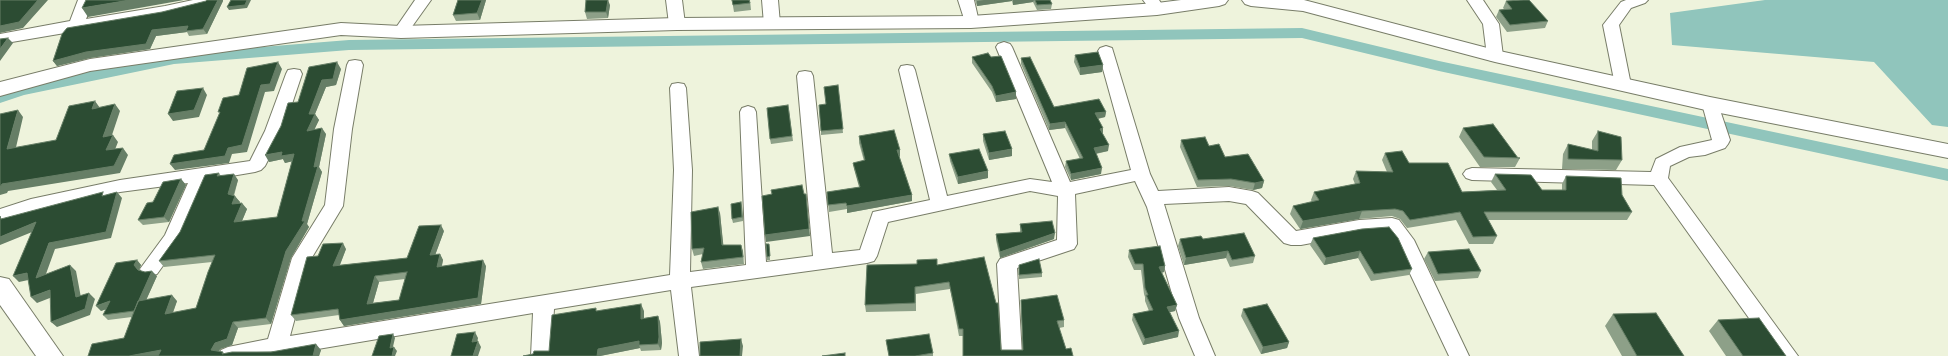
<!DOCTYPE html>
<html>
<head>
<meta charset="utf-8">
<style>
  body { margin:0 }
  canvas { display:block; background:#eef3dc }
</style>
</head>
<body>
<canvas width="1948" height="356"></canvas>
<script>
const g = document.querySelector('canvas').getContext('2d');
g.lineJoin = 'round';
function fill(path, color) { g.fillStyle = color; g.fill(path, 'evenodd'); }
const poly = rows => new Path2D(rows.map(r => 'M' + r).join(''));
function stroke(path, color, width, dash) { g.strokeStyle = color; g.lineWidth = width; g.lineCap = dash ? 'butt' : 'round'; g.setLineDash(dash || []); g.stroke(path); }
fill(poly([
  [1765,0,1948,0,1948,127,1932,125,1874,62,1672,45,1670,13]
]), '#90c5bc');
fill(poly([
  [1302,28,1439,61,1948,169,1948,181,1439,71,1302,38,349,50,174,64,24,95,0,103,0,92,14,86,174,54,349,40,1302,28]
]), '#90c5bc');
const street = poly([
  [78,0,94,0,86,19,165,6,193,0,210,0,212,2,209,5,165,16,0,44,0,34,70,21,78,0],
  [415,0,431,0,406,35,401,37,396,35,393,32,415,0],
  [666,0,682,0,685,24,682,27,677,29,672,27,669,24,666,0],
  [762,0,778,0,780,24,777,27,772,29,767,27,764,24,762,0],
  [958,0,974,0,979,22,976,25,966,25,958,0],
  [1143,0,1159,0,1165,9,1162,12,1152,12,1143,0],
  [1467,0,1483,0,1499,24,1503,56,1501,60,1495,61,1489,60,1487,56,1483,24,1467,0],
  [1626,0,1648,0,1645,3,1631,8,1619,25,1631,85,1629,89,1623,90,1617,89,1615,85,1603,25,1621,2,1626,0],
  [1004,42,1010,44,1012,47,1070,182,1131,170,1098,51,1100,48,1106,46,1112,48,1150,174,1158,191,1229,187,1252,191,1258,193,1296,231,1359,220,1392,218,1399,220,1414,240,1469,356,1449,356,1396,244,1387,232,1359,234,1301,245,1291,245,1284,243,1246,204,1229,201,1164,204,1199,318,1215,356,1195,356,1179,318,1147,207,1135,181,1075,194,1077,244,1074,249,1017,268,1022,356,1002,356,997,264,1000,259,1057,240,1058,196,1030,191,888,222,877,256,874,261,867,263,691,287,699,356,679,356,671,290,554,309,551,356,531,356,533,313,276,356,218,356,221,350,228,347,268,339,292,258,325,205,334,129,347,65,349,61,355,60,361,61,363,65,352,129,343,206,311,259,290,336,670,275,674,170,670,88,672,84,678,83,684,84,686,88,692,170,690,272,746,265,740,112,742,108,748,106,754,108,756,112,766,262,813,256,797,76,799,72,805,71,811,72,813,76,832,253,860,250,873,212,930,200,899,70,901,66,907,65,913,66,915,70,947,196,1030,179,1052,182,996,47,998,44,1004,42],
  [294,69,300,70,302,74,283,131,265,166,261,170,255,172,208,180,183,238,157,274,150,276,143,274,140,269,165,235,188,183,120,192,33,212,0,223,0,209,31,199,120,180,250,161,265,131,286,74,288,70,294,69],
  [1710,98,1716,100,1718,104,1730,140,1728,144,1725,148,1705,155,1689,157,1670,166,1668,178,1798,356,1776,356,1654,185,1472,180,1466,178,1463,174,1466,170,1472,168,1651,172,1656,159,1680,147,1712,140,1702,104,1704,100,1710,98]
]);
const secondary = poly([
  [1181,0,1228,0,1225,4,1219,6,1157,15,971,28,677,30,401,38,341,35,90,71,0,96,0,82,90,59,341,23,401,26,677,18,971,16,1157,3,1181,0],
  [1242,0,1304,0,1495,50,1710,97,1948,144,1948,158,1710,111,1495,62,1303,11,1251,6,1245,4,1242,0]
]);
const primary = poly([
  [0,277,9,279,63,356,36,356,0,305,0,277]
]);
stroke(street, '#787d68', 2);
stroke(secondary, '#787d68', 2);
stroke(primary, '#787d68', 2);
fill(street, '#fff');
fill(secondary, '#fff');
fill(primary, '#fff');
fill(poly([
  [458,0,486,0,480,20,456,21,453,15],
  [732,0,750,0,751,10,734,12],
  [975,0,1050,0,1052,4,1051,9,1037,10,1033,2,1013,5,1012,1,977,6],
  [223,1,207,34,189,36,187,32,156,36,150,49,90,58,57,66,53,61,162,12],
  [1506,1,1548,21,1545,28,1507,32,1496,17,1499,10,1504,9,1503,8],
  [610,5,608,18,587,19,585,12],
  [1075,55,1103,65,1102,72,1080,75,1074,62],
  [972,57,1016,92,1016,99,996,102,992,92,972,63],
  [1021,58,1054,107,1106,112,1105,117,1098,119,1108,151,1096,154,1101,174,1071,180,1065,167,1066,161,1080,159,1065,128,1049,130,1021,64],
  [341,69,336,85,326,87,315,114,319,120,314,129,326,134,319,167,322,172,307,224,309,227,291,258,271,324,238,328,232,345,220,349,219,351,224,353,321,350,319,356,88,356,124,338,132,317,108,320,103,315,106,309,101,311,137,260,141,265,139,270,139,271,157,276,146,300,177,301,173,313,196,308,212,262,164,267,159,261,180,232,219,173,221,176,238,180,234,196,240,202,239,203,247,209,242,221,277,217,292,161,285,163,283,159,269,162,298,102],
  [838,85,843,133,821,135,821,131,826,104],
  [789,110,793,141,771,144,770,139],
  [1463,128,1518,158,1520,158,1515,167,1480,167,1459,137],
  [1598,131,1622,160,1616,170,1562,169,1563,154,1568,144,1592,150,1592,141],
  [983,134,1012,156,989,160,983,141],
  [859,136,900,150,900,156,899,157,912,201,847,213,847,209,829,212,827,192,859,187,854,169,853,163,864,161,859,143],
  [1181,140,1209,146,1225,157,1264,181,1262,188,1253,190,1229,186,1197,187,1180,147],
  [1385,153,1409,163,1462,192,1497,190,1491,182,1495,174,1542,190,1562,190,1562,184,1566,176,1622,195,1632,212,1627,220,1488,220,1497,236,1493,244,1469,244,1456,220,1407,228,1400,219,1392,216,1359,219,1300,229,1290,214,1293,206,1312,202,1311,200,1314,192,1355,184,1353,179,1356,171,1387,172,1382,160],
  [949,154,988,178,958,184,950,161],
  [181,179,186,185,169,222,143,225,138,220,153,202],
  [742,206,743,221,733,223,732,219],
  [720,213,723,245,741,245,744,264,703,269,701,262,703,254,694,256,692,249],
  [1020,224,1054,239,1000,258,996,240,996,234,1020,232],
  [1362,229,1412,269,1409,275,1371,281,1358,258,1324,265,1310,245,1313,238],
  [444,231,435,255,440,254,443,260,442,266,486,266,481,304,344,326,340,320,339,315,296,321,291,315,318,256,346,249,340,265,407,258],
  [405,279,399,300,373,303,379,282],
  [1180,239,1203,239,1255,256,1253,263,1230,267,1226,258,1184,265,1178,246],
  [769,244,770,260,767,260,767,257],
  [1129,250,1165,266,1164,272,1162,273,1177,305,1175,311,1170,312,1178,337,1143,345,1132,320,1133,314,1149,311,1145,301,1145,297,1144,294,1141,270,1134,270,1128,257],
  [1428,252,1481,271,1478,278,1435,281,1424,259],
  [937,265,1001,350,1023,350,1021,307,1021,300,1064,320,1064,327,1059,328,1066,349,1073,356,963,356,963,336,959,336,950,289,916,294,916,311,866,312,865,305],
  [1019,265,1042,273,1042,277,1019,279],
  [1243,309,1289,342,1287,348,1261,354,1241,316],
  [597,311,644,311,644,318,658,316,660,322,662,343,661,350,641,351,640,348,600,356,523,356,549,351],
  [1613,314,1684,356,1622,356,1605,326],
  [1718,320,1786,356,1726,356,1709,331],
  [886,340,933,353,933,356,889,356]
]), '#8da088');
fill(poly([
  [38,0,48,0,23,28,0,33,0,26],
  [130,0,184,0,88,17,82,8],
  [218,0,223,0,223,1,207,34,203,29],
  [247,0,251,0,247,8,229,10,227,7],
  [482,0,486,0,480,20,477,13],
  [608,0,610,5,608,18,606,12],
  [984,0,1012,0,1012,1,977,6,977,1],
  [1013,0,1034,0,1033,2,1013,5],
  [188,26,186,31,187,32,156,36,150,49,90,58,57,66,53,61,152,30],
  [8,38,13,43,0,61,0,49],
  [278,62,282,69,274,91,265,92,247,152,232,154,229,163,175,170,170,164,228,148,261,85],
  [337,62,341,69,336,85,326,87,315,114,319,120,311,137,307,131,309,114,322,80],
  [1103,65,1102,72,1080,75,1080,68],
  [203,88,207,95,199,117,173,121,168,114],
  [1016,92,1016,99,996,102,996,96],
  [95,101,100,108,92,109],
  [115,104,120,111,109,144,113,135,118,142,112,157,106,150,103,137],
  [18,110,23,117,14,156,7,149],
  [1106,112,1105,117,1095,119,1095,113],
  [1065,122,1065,128,1049,130,1050,124],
  [322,128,326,134,319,167,322,172,307,224,309,227,291,258,271,324,266,318,286,251,314,167],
  [1103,128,1103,134,1100,129],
  [1109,145,1108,151,1093,154,1094,148],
  [123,148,128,155,120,173,8,191,7,193,0,195,0,186,2,184],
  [1012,149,1012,156,989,160,989,153],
  [897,150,900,150,900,156,898,157],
  [282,152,294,154,298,160,285,163,283,159,269,162,265,155],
  [1102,168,1101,174,1071,180,1071,174],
  [988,171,988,178,958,184,958,177],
  [234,174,238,180,232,200,228,194],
  [181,179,186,185,169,222,164,217],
  [1264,181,1262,188,1253,190,1255,183],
  [117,192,122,198,111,238,55,249,42,285,36,278,49,243],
  [806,194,810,236,766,242,765,235],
  [912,195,912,201,847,213,847,206],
  [235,196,240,202,237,210,232,204],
  [741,202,742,206,743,221,742,217],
  [242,203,247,209,239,228,234,222],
  [718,207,720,213,724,251,722,245],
  [1362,211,1359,219,1300,229,1303,221],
  [36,222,42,228,0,245,0,237],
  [441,225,444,231,433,261,430,255],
  [1055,233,1054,239,1000,258,1000,252],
  [343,243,346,249,337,272,333,266],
  [741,245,743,251,744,264,743,257],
  [1228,251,1226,258,1184,265,1186,258],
  [1360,251,1358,258,1324,265,1326,258],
  [440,254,443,260,440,273,437,267],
  [137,260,141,265,139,270,143,275,134,265],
  [483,260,486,266,481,304,344,326,340,320,478,298],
  [70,265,76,271,82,303,76,297],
  [1165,266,1164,272,1158,273,1159,267],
  [152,271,157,276,139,316,134,311],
  [27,273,33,279,19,282,13,276],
  [375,276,379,282,371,310,367,304],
  [50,290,55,296,37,303,31,297],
  [89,293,95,299,90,315,57,327,51,322],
  [172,295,177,301,170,320,165,314],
  [110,301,115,306,101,311,96,306],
  [641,304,644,311,644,325,641,319],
  [1177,305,1175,311,1166,313,1167,307],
  [658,316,660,322,662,343,661,350,658,344],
  [233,322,238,328,232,345,220,349,217,356,211,350,215,343],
  [1179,331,1178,337,1143,345,1145,339],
  [475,332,478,338,476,348,472,342],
  [393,334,395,338,392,351,390,348],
  [741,339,743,346,742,356,740,356],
  [478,341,481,347,478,356,473,356],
  [639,341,639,345,640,348,600,356,597,356,598,349],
  [1289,342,1287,348,1261,354,1263,347],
  [316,344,321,350,319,356,313,356],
  [394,347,397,351,395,356,392,356],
  [161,350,166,356,129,356]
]), '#667e66');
const building = poly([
  [0,0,38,0,19,22,0,26,0,0],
  [86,0,130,0,82,8,86,0],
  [207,0,218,0,203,29,186,31,188,26,152,30,146,44,86,52,53,61,62,34,67,28,162,12,206,1,207,0],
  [231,0,247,0,245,5,227,7,231,0],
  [458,0,482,0,477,13,453,15,458,0],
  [586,0,608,0,606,12,585,12,586,0],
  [732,0,749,0,750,3,733,5,732,0],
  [1035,0,1050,0,1052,4,1037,5,1035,0],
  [1522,0,1529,0,1548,21,1510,25,1499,10,1512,9,1506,1,1522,0],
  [8,38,0,49,0,39,8,38],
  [1098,52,1103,65,1080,68,1075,55,1098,52],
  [988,53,991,57,1001,56,1016,92,996,96,992,86,972,57,988,53],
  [1030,57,1054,107,1099,99,1106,112,1095,113,1103,128,1100,129,1109,145,1094,148,1102,168,1071,174,1066,161,1083,158,1065,122,1050,124,1021,58,1030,57],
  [278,62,270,84,261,85,242,145,228,148,225,156,170,164,174,155,204,150,220,112,218,112,223,98,239,95,247,68,278,62],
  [337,62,333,79,322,80,309,114,315,114,307,131,322,128,314,167,318,166,302,221,305,221,286,251,266,318,233,322,227,339,215,343,211,350,223,352,222,354,232,352,271,352,316,344,313,356,158,356,161,350,129,356,88,356,92,344,124,338,138,301,172,295,165,314,196,308,208,272,215,255,159,261,180,232,205,175,219,173,217,176,234,174,228,194,235,196,232,204,242,203,234,222,277,217,294,154,281,156,282,152,265,155,266,154,281,126,288,103,298,102,309,67,337,62],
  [838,85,843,129,821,131,819,105,826,104,824,87,838,85],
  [203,88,194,110,168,114,177,91,203,88],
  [95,101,92,109,115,104,103,137,113,135,106,150,123,148,114,166,2,184,1,186,0,186,0,114,18,110,7,149,56,140,69,106,95,101],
  [788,105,792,136,770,139,767,108,788,105],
  [1493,124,1518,158,1520,158,1484,157,1463,128,1493,124],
  [894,130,900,150,897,150,912,195,847,206,846,203,828,205,827,192,860,187,853,163,865,160,859,136,894,130],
  [1005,131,1012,149,989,153,983,134,1005,131],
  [1598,131,1621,137,1622,160,1568,159,1568,144,1598,151,1598,131],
  [1205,137,1209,146,1219,144,1225,157,1248,154,1264,181,1255,183,1231,179,1198,180,1181,140,1205,137],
  [979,149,988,171,958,177,949,154,979,149],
  [1402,151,1409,163,1448,163,1462,192,1506,190,1495,174,1531,175,1542,190,1566,190,1566,176,1621,178,1622,195,1632,212,1484,212,1497,236,1473,237,1460,212,1410,220,1403,211,1395,209,1362,211,1303,221,1293,206,1319,200,1314,192,1360,183,1356,171,1393,172,1385,153,1402,151],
  [181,179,164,217,138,220,147,203,153,202,163,182,181,179],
  [802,185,804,194,806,194,809,229,765,235,762,196,772,194,771,190,802,185],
  [103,192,102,196,117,192,106,232,49,243,36,278,70,265,76,297,89,293,85,309,51,322,50,290,31,297,27,273,13,276,36,222,0,237,0,216,1,219,103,192],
  [741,202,742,217,732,219,731,204,741,202],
  [718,207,722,245,741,245,743,257,701,262,704,248,692,249,691,212,718,207],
  [1052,221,1055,233,1000,252,996,234,1022,232,1020,224,1052,221],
  [441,225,430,255,440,254,437,267,483,260,478,298,340,320,338,309,291,315,307,257,318,256,323,244,343,243,333,266,407,258,419,226,441,225],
  [407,272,399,300,367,304,375,276,407,272],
  [1389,227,1398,238,1412,269,1374,274,1360,251,1326,258,1313,238,1362,229,1389,227],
  [1244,233,1255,256,1232,260,1228,251,1186,258,1180,239,1201,236,1203,239,1244,233],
  [766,244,769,244,770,256,767,257,766,244],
  [1160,246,1165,266,1159,267,1177,305,1167,307,1179,331,1145,339,1133,314,1153,310,1146,295,1148,295,1145,288,1143,264,1135,264,1129,250,1160,246],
  [1469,249,1481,271,1438,274,1428,252,1469,249],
  [984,257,996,303,998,303,1001,350,1023,350,1021,300,1057,295,1064,320,1057,321,1066,349,1071,348,1073,356,963,356,963,329,959,329,949,282,915,287,915,303,865,305,867,265,917,264,917,260,937,259,937,265,984,257],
  [1039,259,1042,273,1019,275,1019,265,1039,259],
  [137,260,134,265,138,270,145,272,152,271,134,311,103,315,110,301,96,306,116,263,137,260],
  [641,304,641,319,658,316,659,337,658,344,639,345,639,341,598,349,597,356,523,356,533,354,534,351,549,351,552,315,596,308,596,311,641,304],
  [1267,304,1289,342,1263,347,1243,309,1267,304],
  [1656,313,1684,356,1637,356,1613,314,1656,313],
  [1759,318,1786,356,1743,356,1718,320,1759,318],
  [475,332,472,342,478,341,473,356,451,356,457,334,475,332],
  [393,334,390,348,394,347,392,356,372,356,379,336,393,334],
  [929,334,933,353,915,356,889,356,886,340,929,334],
  [741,339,740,356,700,356,700,342,741,339],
  [845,353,845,356,822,356,845,353]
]);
fill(building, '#2c4c33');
stroke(building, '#667e66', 1);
</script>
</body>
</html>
